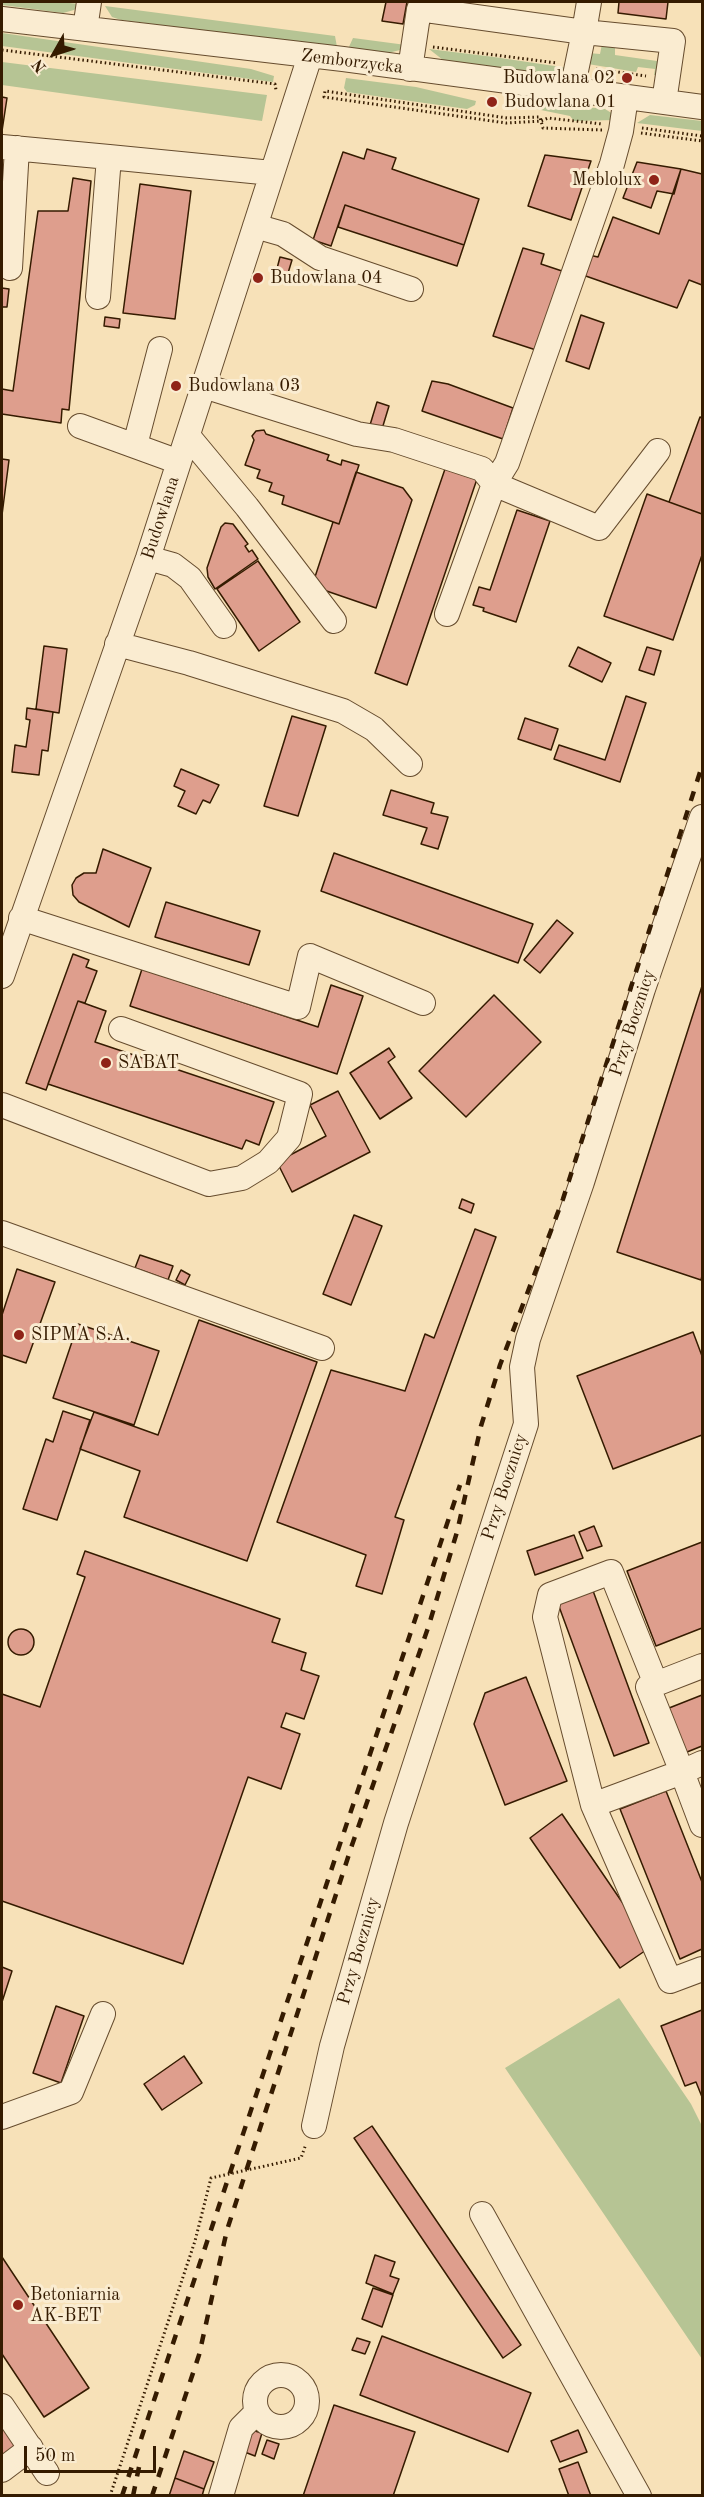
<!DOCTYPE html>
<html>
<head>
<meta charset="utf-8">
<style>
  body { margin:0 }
  #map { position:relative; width:704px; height:2497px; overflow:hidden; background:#f7e1b8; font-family:"Old Standard TT",serif }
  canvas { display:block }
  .frame { position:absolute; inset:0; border:3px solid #351b00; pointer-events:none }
  .north { position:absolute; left:24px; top:24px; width:60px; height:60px; -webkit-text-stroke:4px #faecd1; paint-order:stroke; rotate:231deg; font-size:16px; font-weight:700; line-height:24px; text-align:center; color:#351b00 }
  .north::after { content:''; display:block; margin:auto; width:21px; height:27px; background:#351b00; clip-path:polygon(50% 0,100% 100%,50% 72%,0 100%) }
  .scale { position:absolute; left:24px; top:2446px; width:132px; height:27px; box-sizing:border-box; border:3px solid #351b00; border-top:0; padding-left:8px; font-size:18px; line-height:21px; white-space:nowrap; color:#351b00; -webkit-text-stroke:4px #faecd1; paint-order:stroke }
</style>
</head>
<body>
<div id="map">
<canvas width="704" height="2497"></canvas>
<div class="frame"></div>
<div class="north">N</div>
<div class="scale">50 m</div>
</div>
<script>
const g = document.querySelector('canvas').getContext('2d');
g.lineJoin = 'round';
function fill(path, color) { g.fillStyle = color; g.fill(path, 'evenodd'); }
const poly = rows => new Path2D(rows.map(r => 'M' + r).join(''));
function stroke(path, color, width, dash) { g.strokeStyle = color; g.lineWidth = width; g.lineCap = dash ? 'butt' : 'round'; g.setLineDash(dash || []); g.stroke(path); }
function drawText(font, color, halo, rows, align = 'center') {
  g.font = font + ' "Old Standard TT",serif'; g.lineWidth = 6; g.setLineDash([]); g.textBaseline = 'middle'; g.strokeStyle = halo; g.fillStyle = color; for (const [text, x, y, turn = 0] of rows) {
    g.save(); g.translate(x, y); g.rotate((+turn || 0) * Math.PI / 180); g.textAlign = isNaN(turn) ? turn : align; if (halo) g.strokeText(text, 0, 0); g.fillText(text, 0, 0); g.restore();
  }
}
fill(poly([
  [2,2,59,2,80,4,74,10,63,13,2,5],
  [105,6,335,36,337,47,121,20,112,17],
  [2,33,251,69,274,76,273,82,2,46],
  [353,38,406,45,400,50,388,53,348,49],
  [602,44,615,44,615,55,664,62,663,75,654,75,655,69,638,67,636,72,588,64,588,53,600,54],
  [429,49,494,57,568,68,560,73,548,74,443,60],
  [2,62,267,95,262,121,2,85],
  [346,78,416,87,476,101,475,105,467,109,347,92,344,88],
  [557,104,605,109,613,114,615,120,574,121,570,116,536,109,536,106],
  [650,115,702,121,702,131,637,123],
  [619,1998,691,2104,702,2126,702,2359,505,2068]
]), '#b6c494');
const building = poly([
  [386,2,407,2,403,24,382,21,386,2],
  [619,2,668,2,666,19,618,13,619,2],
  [2,97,7,98,2,131,2,97],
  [367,149,396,158,392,169,479,199,464,245,345,205,331,246,313,240,343,152,364,159,367,149],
  [545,155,591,161,571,220,528,206,545,155],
  [637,162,681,169,674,194,657,191,651,208,623,198,637,162],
  [681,169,702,174,702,285,689,280,677,308,580,274,589,255,598,257,613,217,659,234,681,169],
  [73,178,91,181,69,410,62,409,61,423,2,414,2,389,13,391,38,211,68,211,73,178],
  [140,184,191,191,175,319,123,313,140,184],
  [345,205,464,245,457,266,338,227,345,205],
  [523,248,544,254,541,264,562,271,536,350,493,336,523,248],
  [280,257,292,260,285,283,274,280,280,257],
  [2,288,9,289,7,307,2,307,2,288],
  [581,315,604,323,589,369,566,361,581,315],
  [105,317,120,319,119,328,104,326,105,317],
  [432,381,448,384,513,408,503,439,422,411,432,381],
  [377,402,389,406,382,429,370,425,377,402],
  [700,417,702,418,702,514,669,502,700,417],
  [264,430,266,434,329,455,327,460,341,465,342,460,359,465,339,524,282,504,284,496,269,491,272,483,257,478,260,470,245,465,254,440,252,436,256,431,264,430],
  [2,459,9,460,2,515,2,459],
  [445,469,477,479,407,685,375,673,445,469],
  [356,472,403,488,412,500,376,608,312,586,333,522,339,524,356,472],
  [647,494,702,514,702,555,673,640,604,616,647,494],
  [517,510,550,521,516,622,483,611,484,608,473,605,479,587,490,590,517,510],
  [225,523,233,524,248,544,245,546,249,552,252,550,258,559,215,589,208,577,207,568,221,527,225,523],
  [258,561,300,622,259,651,217,589,258,561],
  [44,646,67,649,59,713,36,709,44,646],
  [578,647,611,663,602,682,569,666,578,647],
  [647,647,661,651,654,675,639,670,647,647],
  [626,696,646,703,620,782,554,759,559,745,605,760,626,696],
  [27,708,53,712,48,751,42,750,39,775,12,772,15,745,26,747,30,720,26,719,27,708],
  [292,716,326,726,298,816,264,806,292,716],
  [525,718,558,729,551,750,518,739,525,718],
  [181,769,219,785,210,803,203,800,196,814,178,806,185,791,174,786,181,769],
  [391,790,434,803,431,813,448,817,438,849,421,844,427,828,383,815,391,790],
  [103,849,151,868,129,927,79,902,73,895,72,885,76,878,84,873,96,873,103,849],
  [334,853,533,924,518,963,321,891,334,853],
  [166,902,260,931,249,965,155,937,166,902],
  [557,920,573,933,540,973,524,960,557,920],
  [73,954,89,960,86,967,97,971,85,1003,78,1001,46,1090,26,1083,73,954],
  [142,969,318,1027,331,985,363,996,337,1074,130,1006,142,969],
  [702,986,702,1276,701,1280,617,1252,702,986],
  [494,995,541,1042,466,1117,419,1071,494,995],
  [78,1001,106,1011,95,1042,274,1102,259,1145,246,1140,242,1149,48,1084,78,1001],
  [389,1048,395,1057,388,1062,412,1098,380,1119,350,1073,389,1048],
  [338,1091,370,1152,292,1192,277,1162,326,1136,310,1105,338,1091],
  [462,1199,474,1204,471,1213,459,1208,462,1199],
  [354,1215,382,1226,351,1305,323,1294,354,1215],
  [475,1229,496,1237,395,1517,404,1520,382,1594,356,1586,366,1555,277,1522,331,1370,405,1391,425,1334,434,1338,475,1229],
  [140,1255,173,1266,168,1280,135,1268,140,1255],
  [17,1269,55,1282,26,1363,2,1355,2,1315,17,1269],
  [181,1270,190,1275,185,1285,176,1280,181,1270],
  [199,1320,317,1362,247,1561,124,1517,140,1471,80,1449,94,1412,158,1435,199,1320],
  [78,1324,159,1351,134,1425,53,1398,78,1324],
  [693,1332,702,1356,702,1435,613,1469,577,1376,693,1332],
  [63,1411,90,1420,57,1520,23,1509,46,1439,53,1442,63,1411],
  [594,1526,602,1546,587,1551,579,1532,594,1526],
  [574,1535,583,1558,535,1575,527,1551,574,1535],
  [702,1542,702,1628,656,1646,627,1571,702,1542],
  [85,1551,280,1619,272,1642,306,1653,301,1670,319,1676,304,1719,286,1713,281,1727,300,1734,281,1789,248,1777,183,1964,2,1901,2,1694,40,1707,85,1577,77,1574,85,1551],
  [592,1588,649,1743,614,1756,557,1601,592,1588],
  '8 1642a13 13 0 1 1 26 0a13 13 0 1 1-26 0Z',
  [526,1677,567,1781,505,1805,474,1724,485,1693,526,1677],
  [702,1695,702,1746,682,1754,664,1710,702,1695],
  [666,1791,702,1882,702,1949,680,1959,620,1809,666,1791],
  [562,1814,652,1946,620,1968,530,1838,562,1814],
  [2,1967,12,1971,2,2002,2,1967],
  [56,2006,84,2016,61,2083,33,2073,56,2006],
  [702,2010,702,2097,696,2082,685,2086,661,2026,702,2010],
  [184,2056,202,2083,162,2110,144,2084,184,2056],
  [372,2126,521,2345,503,2358,354,2138,372,2126],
  [375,2255,395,2262,390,2276,399,2279,393,2294,366,2283,375,2255],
  [2,2257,89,2388,44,2417,2,2354,2,2257],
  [373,2288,393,2295,382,2327,362,2319,373,2288],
  [382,2336,531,2393,508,2452,360,2395,382,2336],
  [357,2338,370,2342,365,2354,352,2350,357,2338],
  [334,2405,415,2432,393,2496,303,2496,334,2405],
  [2,2421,19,2447,2,2459,2,2421],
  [248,2429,262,2433,255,2456,242,2451,248,2429],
  [578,2430,587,2452,560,2462,551,2441,578,2430],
  [267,2440,279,2444,274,2459,262,2454,267,2440],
  [184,2451,214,2462,204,2489,175,2478,184,2451],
  [578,2462,591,2496,569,2496,559,2469,578,2462],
  [175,2478,204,2489,202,2496,169,2496,175,2478]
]);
fill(building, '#de9e8d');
stroke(building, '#351b00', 1.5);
const minor = poly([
  [589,2,584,32,673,41,664,102],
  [2,19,343,59,702,107],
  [85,29,89,2],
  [410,69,419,9,584,32,572,90],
  [2,147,109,157],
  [255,226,283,234,320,258,411,289],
  [10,268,17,148],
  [98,297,109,157,272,173],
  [204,386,357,434,394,440,482,469,494,484,599,528,658,451],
  [80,426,179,462],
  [188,436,247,507,334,621],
  [135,445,160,349],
  [148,558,173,565,190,578,224,626],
  [447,614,494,484,507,463,612,164,621,131,626,97],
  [117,644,189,663,343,711,374,729,410,764],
  [21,918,298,1007,310,956,423,1003],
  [2,976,148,558,310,56],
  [2,1105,209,1184,242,1178,268,1162,289,1138,300,1094,121,1029],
  [2,1233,322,1348],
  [702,1666,648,1687,682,1772,593,1805,670,1981,702,1969],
  [702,1763,682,1772,702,1825],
  [593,1805,545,1617,550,1595,611,1572,656,1684],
  [2,2117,71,2092,103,2014],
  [314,2126,332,2046,396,1823,526,1424,522,1367,528,1339,582,1182,643,989,702,817],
  [482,2214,639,2496],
  '255 2401a26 26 0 1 1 52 0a26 26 0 1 1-52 0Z',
  [2,2406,47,2473],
  [2,2470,31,2448],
  [221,2496,241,2428,257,2412]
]);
stroke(minor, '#664c2e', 26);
stroke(poly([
  [433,47,557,63],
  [2,50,275,84,276,90],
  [596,69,646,76],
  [642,128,702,136],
  [602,130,543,128,541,121,540,117,507,118,325,91,324,97,506,123,541,121,548,118,602,124],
  [641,133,702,141],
  [110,2496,195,2241,211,2178,301,2158,306,2144]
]), '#351b00', 3, [1.5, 3]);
stroke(minor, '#faecd1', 24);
stroke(poly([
  [122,2496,460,1485],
  [133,2496,139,2467],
  [152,2496,199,2355,227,2230,352,1845,428,1628,457,1532,481,1426,500,1365,563,1199,702,766]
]), '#351b00', 4.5, [10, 10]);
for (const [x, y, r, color] of [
  [627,78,6,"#8f2418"],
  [492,102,6,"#8f2418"],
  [654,180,6,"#8f2418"],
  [258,278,6,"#8f2418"],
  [176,386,6,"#8f2418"],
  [106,1063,6,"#8f2418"],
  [19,1335,6,"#8f2418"],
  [18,2305,6,"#8f2418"]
]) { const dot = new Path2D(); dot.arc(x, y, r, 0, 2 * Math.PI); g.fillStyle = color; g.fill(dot); stroke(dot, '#faecd1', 2); }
drawText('18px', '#351b00', '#faecd1', [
  ["Zemborzycka",352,62,7],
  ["Budowlana",161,518,-72],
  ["Przy Bocznicy",633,1023,-72],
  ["Przy Bocznicy",505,1487,-72],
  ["Przy Bocznicy",359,1951,-74]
]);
drawText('18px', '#351b00', '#faecd1', [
  ["Budowlana 02",615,78,"right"],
  ["Budowlana 01",504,102],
  ["Meblolux",642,180,"right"],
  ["Budowlana 04",270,278],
  ["Budowlana 03",188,386],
  ["SABAT",118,1063],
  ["SIPMA S.A.",31,1335],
  ["Betoniarnia",30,2295],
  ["AK-BET",30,2316]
], 'left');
</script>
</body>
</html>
